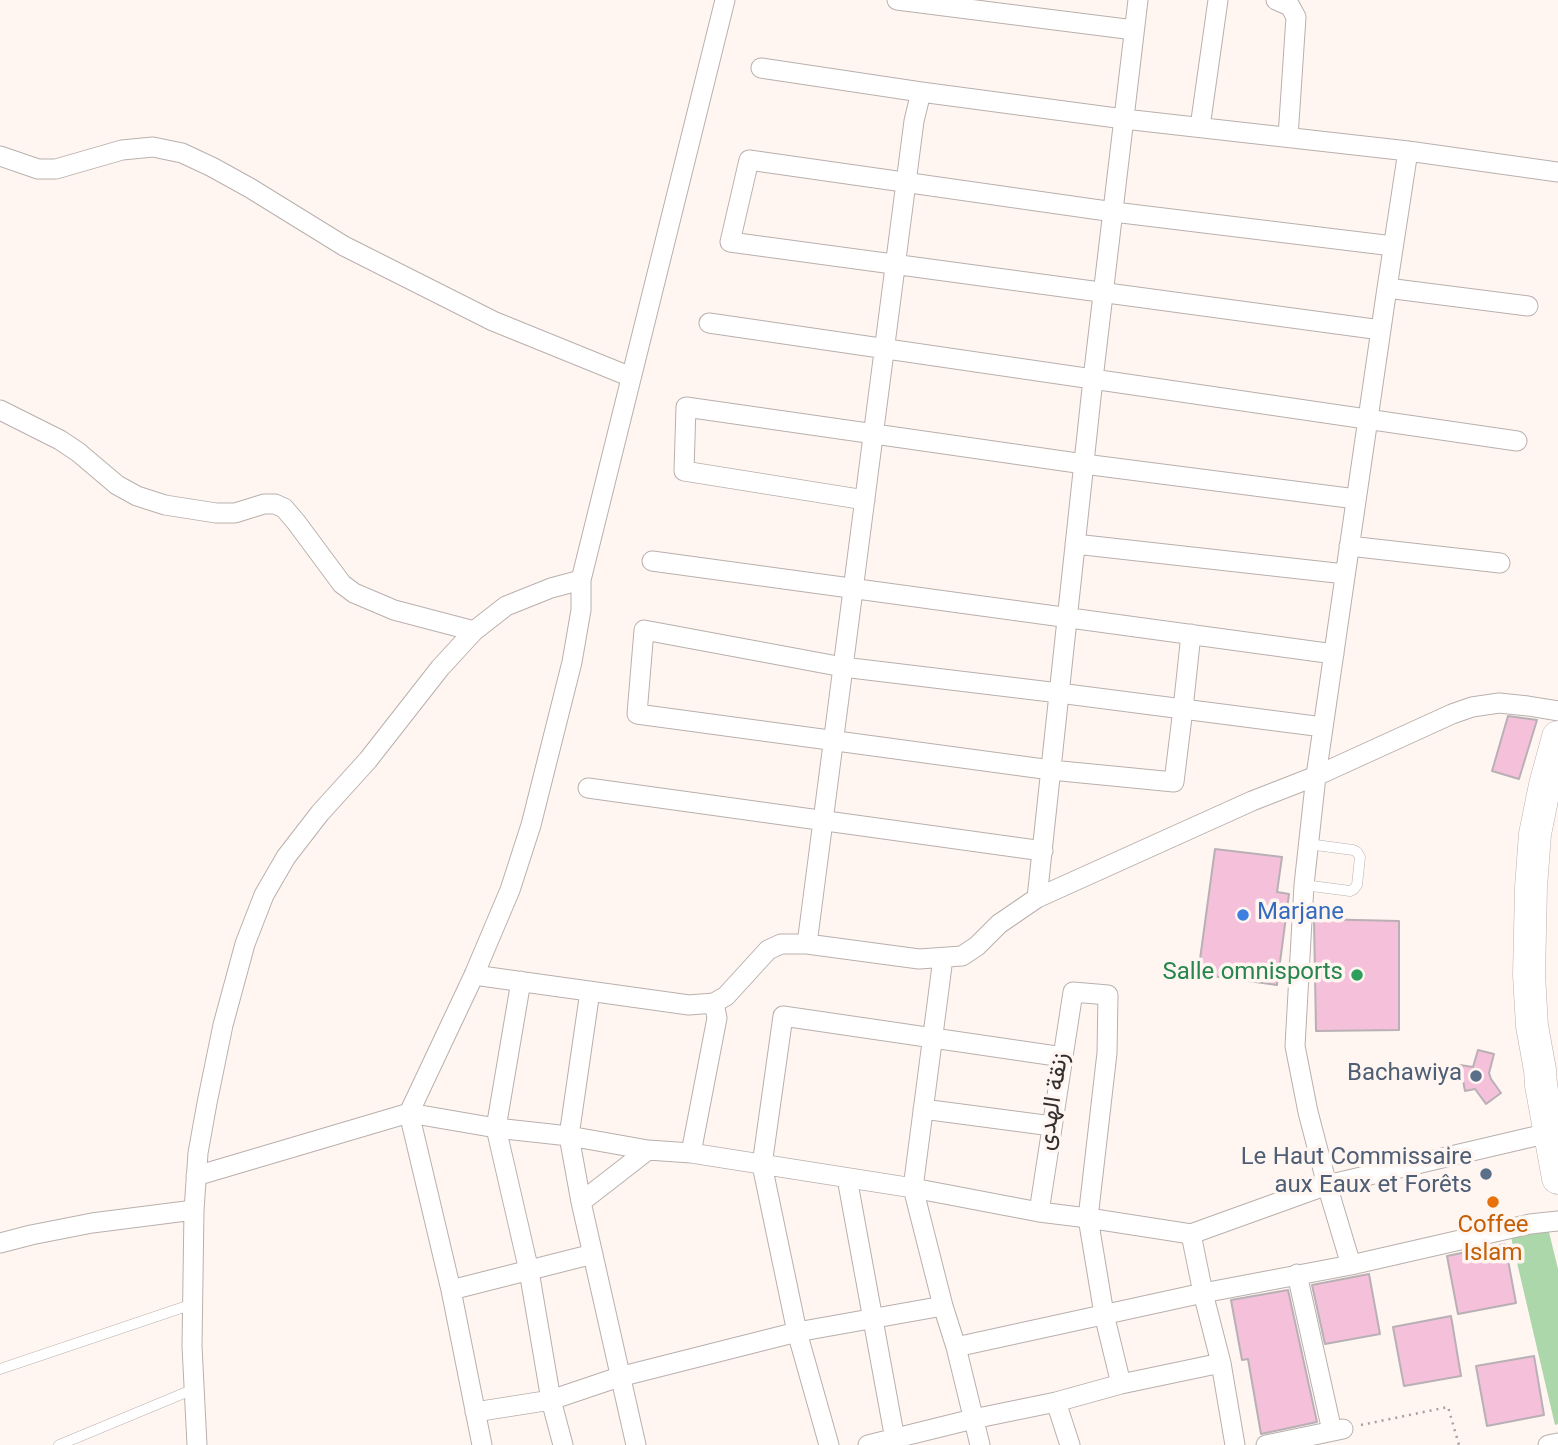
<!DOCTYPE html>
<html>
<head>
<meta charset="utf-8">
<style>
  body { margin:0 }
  canvas { display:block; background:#fff6f2 }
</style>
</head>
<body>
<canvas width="1558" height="1445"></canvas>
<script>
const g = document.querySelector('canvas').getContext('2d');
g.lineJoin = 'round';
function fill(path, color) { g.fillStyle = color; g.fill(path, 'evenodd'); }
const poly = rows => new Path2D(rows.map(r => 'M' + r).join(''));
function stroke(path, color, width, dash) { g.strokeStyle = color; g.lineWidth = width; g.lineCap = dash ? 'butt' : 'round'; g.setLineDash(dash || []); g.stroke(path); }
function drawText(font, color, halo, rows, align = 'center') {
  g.font = font + ' Georgia,Vazirmatn,serif'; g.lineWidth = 7; g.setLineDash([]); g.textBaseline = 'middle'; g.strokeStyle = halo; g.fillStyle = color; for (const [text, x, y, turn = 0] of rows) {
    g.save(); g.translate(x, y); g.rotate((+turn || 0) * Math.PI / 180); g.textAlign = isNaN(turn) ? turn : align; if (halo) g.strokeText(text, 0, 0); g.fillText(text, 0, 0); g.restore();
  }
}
fill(poly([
  [1548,1228,1558,1269,1558,1424,1555,1425,1511,1237]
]), '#abd7aa');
const building = poly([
  [1508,716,1537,720,1519,779,1492,771,1508,716],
  [1215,849,1282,857,1277,892,1289,894,1277,985,1198,974,1215,849],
  [1314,919,1399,921,1399,1030,1316,1031,1314,919],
  [1478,1050,1494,1054,1489,1073,1491,1079,1501,1093,1486,1104,1475,1089,1465,1091,1460,1065,1473,1067,1478,1050],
  [1505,1244,1516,1303,1458,1314,1447,1256,1505,1244],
  [1369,1274,1380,1334,1325,1344,1312,1285,1369,1274],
  [1288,1290,1317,1422,1261,1434,1248,1359,1242,1360,1231,1300,1288,1290],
  [1451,1316,1461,1376,1404,1386,1393,1327,1451,1316],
  [1534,1356,1544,1415,1487,1426,1476,1366,1534,1356]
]);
fill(building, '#f5c1da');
stroke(building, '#b8b0b4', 2);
const lane = poly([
  [1304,885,1350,891,1354,889,1357,885,1360,857,1357,852,1353,850,1308,844],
  [0,1369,193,1304],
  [59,1445,194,1389]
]);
const street = poly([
  [897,0,1134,30],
  [1276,0,1290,6,1296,17,1288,137],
  [761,68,921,92,1124,119,1408,151,1558,172],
  [1200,127,1218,0],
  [0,156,38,169,56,169,122,150,153,147,182,153,212,167,250,188,344,246,493,321,631,377],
  [1387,288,1528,306],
  [709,323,1517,441],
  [1381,330,730,242,749,160,1114,212,1393,246],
  [0,410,60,440,78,452,117,485,137,496,165,505,216,513,235,513,264,504,275,504,284,508,296,522,342,584,354,593,394,610,474,631],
  [865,500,684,471,686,407,1084,464,1356,499],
  [1075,544,1345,574],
  [1349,546,1500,563],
  [652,561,1334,654],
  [1191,634,1183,709,1174,782,1051,770,637,714,644,630,843,667,1059,693,1183,709,1323,727],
  [588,788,1043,851],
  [1037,898,1093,379,1138,0],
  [807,944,914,121,921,92],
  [943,958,913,1188,943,1306,956,1347,980,1445],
  [474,975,689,1005,714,1003,726,996,768,950,781,944,807,944,919,959,962,956,977,946,999,924,1037,898,1252,801,1316,776,1452,714,1472,707,1499,703,1528,706,1558,711],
  [521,981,496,1128,529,1271,551,1400,563,1445],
  [590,991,569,1136,581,1202,636,1445],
  [923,1109,1052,1126],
  [691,1153,717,1018,714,1003],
  [196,1176,409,1113,496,1128,569,1136,648,1150,691,1153,913,1188,1039,1212,1088,1218,1191,1234,1327,1185,1549,1133],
  [847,1178,896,1445],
  [581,1202,648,1150],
  [1039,1212,1073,992,1108,995,1107,1053,1088,1218,1104,1314,1121,1384],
  [1191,1234,1203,1293,1221,1363,1235,1445],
  [0,1243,31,1235,92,1223,194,1210],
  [1351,1265,1327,1185,1308,1112,1295,1046,1304,885,1316,776,1387,288,1408,151],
  [1297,1274,1332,1431],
  [451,1290,593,1254],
  [956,1347,1203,1293,1351,1265,1530,1224,1558,1221],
  [1056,1402,1070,1445],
  [475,1412,551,1400,619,1377,797,1332,943,1306],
  [197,1445,192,1346,194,1210,198,1153,207,1103,223,1025,245,944,264,895,286,857,320,813,368,760,440,668,474,631,506,606,551,588,581,580],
  [482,1445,451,1290,409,1113,474,975,510,890,531,825,572,662,581,610,581,580,725,0],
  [829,1445,797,1332,762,1165,783,1016,1063,1057],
  [868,1445,973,1419,1056,1402,1121,1384,1221,1363],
  [1266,1445,1343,1429],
  [1548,1445,1558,1443]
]);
const primary = poly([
  [1558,737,1545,785,1535,834,1531,887,1529,975,1532,1026,1540,1070,1541,1085,1558,1178]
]);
stroke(lane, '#b9b0ad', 11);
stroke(street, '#b9b0ad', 21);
stroke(primary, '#b9b0ad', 33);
stroke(poly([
  [1361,1425,1448,1407,1459,1445]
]), '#a69f9d', 2.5, [2, 5]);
stroke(lane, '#fff', 10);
stroke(street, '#fff', 19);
stroke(primary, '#fff', 32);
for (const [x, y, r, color] of [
  [1243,915,7,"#3f7fe0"],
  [1357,975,7,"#2e9e5b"],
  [1476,1076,7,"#5c6f8a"],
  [1486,1174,7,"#5c6f8a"],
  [1493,1202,7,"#e8710a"]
]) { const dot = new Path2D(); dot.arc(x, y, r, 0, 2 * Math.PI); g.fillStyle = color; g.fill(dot); stroke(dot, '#fff6f2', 2.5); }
drawText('24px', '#366cbe', '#fff6f2', [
  ["Marjane",1257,915]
], 'left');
drawText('24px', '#27864d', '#fff6f2', [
  ["Salle omnisports",1343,975]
], 'right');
drawText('24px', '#4e5e75', '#fff6f2', [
  ["Bachawiya",1462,1076],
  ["Le Haut Commissaire",1472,1160],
  ["aux Eaux et Forêts",1472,1188]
], 'right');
drawText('24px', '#33302f', '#fff6f2', [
  ["زنقة الهدى",1056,1102,-81]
]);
drawText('24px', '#c56008', '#fff6f2', [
  ["Coffee",1493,1228],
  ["Islam",1493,1256]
]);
</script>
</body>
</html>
